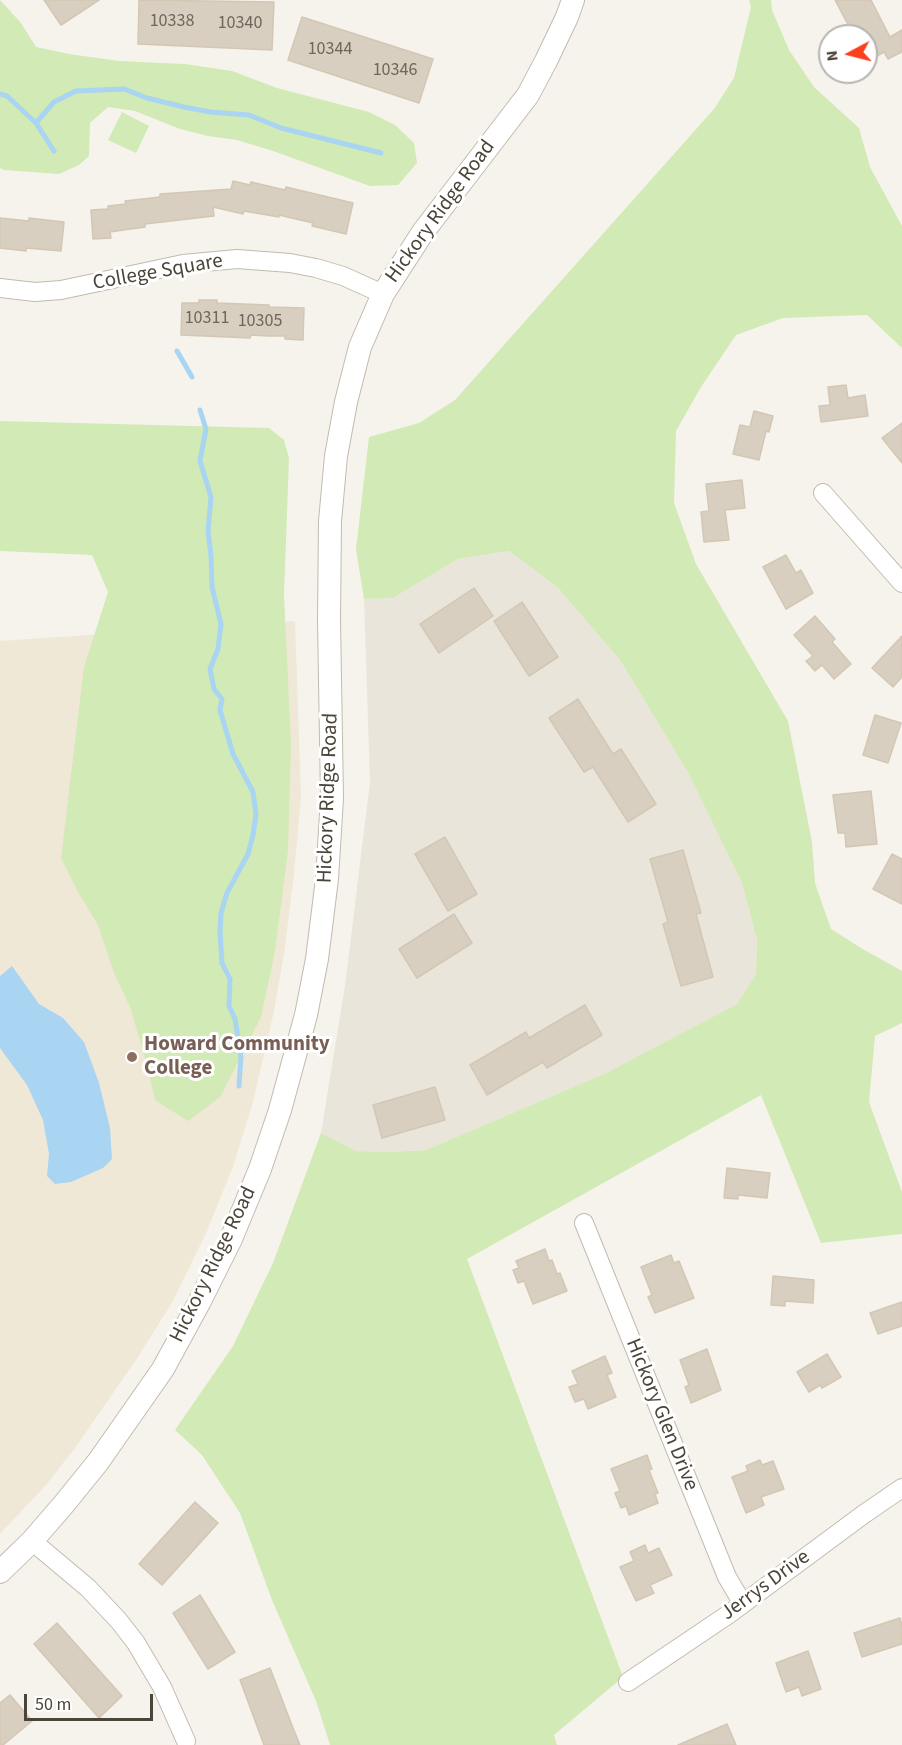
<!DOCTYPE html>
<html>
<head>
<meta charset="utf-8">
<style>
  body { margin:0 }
  #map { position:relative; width:902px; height:1745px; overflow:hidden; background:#f6f3ec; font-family:"Source Sans 3",sans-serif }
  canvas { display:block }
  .north { position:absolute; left:818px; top:24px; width:60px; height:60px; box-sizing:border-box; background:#fff; border:2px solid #b7b4b0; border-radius:50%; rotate:263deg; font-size:16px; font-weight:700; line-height:24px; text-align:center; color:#4b4439 }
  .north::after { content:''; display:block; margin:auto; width:21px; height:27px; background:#fc3f1d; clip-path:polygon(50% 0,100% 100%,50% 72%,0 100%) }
  .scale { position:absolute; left:24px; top:1694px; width:129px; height:27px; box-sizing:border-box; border:3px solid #4b4439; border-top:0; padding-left:8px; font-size:18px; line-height:21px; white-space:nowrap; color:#4b4439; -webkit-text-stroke:4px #fff; paint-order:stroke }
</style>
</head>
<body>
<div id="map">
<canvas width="902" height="1745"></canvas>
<div class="north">N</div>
<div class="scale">50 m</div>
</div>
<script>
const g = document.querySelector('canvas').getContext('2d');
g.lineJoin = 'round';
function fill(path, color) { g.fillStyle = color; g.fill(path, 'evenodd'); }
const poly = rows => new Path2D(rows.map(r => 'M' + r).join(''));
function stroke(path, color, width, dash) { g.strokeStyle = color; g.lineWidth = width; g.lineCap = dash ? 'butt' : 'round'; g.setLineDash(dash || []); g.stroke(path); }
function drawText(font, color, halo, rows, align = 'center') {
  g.font = font + ' "Source Sans 3",sans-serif'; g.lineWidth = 6; g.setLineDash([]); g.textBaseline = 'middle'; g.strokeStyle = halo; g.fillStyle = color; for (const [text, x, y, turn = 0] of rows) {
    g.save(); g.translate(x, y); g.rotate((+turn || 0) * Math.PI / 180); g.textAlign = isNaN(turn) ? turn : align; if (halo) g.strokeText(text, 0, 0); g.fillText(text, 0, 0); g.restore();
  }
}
fill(poly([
  [509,551,557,587,620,660,687,771,742,883,757,940,756,974,737,1004,606,1073,426,1150,391,1152,356,1151,321,1133,345,986,370,782,364,599,393,598,458,559]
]), '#eae5da');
fill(poly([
  [295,621,301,797,294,874,284,954,274,1011,253,1102,234,1164,207,1231,173,1301,136,1360,75,1448,46,1485,0,1534,0,641]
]), '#efe8d6');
fill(poly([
  [0,0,21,23,36,47,69,54,119,61,185,64,232,71,277,88,369,112,395,125,414,143,417,163,398,185,370,186,273,151,237,140,208,136,180,129,135,111,108,107,90,123,89,156,79,165,59,174,4,170,0,168],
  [749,0,771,0,772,10,789,50,814,87,859,128,870,167,902,226,902,348,867,315,783,318,736,335,701,387,676,431,674,503,696,564,788,721,812,842,815,883,831,929,861,948,902,971,902,1023,875,1036,869,1102,902,1192,902,1234,821,1243,761,1095,467,1259,623,1677,554,1735,557,1745,330,1745,316,1701,272,1600,240,1513,202,1455,175,1430,233,1346,273,1263,321,1133,356,1151,391,1152,426,1150,606,1073,737,1004,756,974,757,940,742,883,687,771,620,660,557,587,509,551,458,559,393,598,364,599,356,549,369,437,419,423,455,400,714,109,734,78,751,7],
  [122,112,149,126,136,153,108,140],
  [0,421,269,428,284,440,289,458,284,595,291,744,288,850,275,951,261,1017,220,1097,188,1121,155,1100,146,1061,130,1007,114,973,98,925,77,890,61,858,84,667,108,592,92,555,0,551]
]), '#d2eab5');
fill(poly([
  [12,966,39,1004,63,1018,84,1042,99,1083,110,1128,112,1159,103,1168,71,1182,55,1184,47,1176,49,1154,43,1120,27,1085,0,1048,0,976]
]), '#a9d4f2');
stroke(poly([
  [0,94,7,96,36,123,54,151],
  [36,123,54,102,76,91,124,89,147,98,184,107,210,112,249,115,281,128,381,153],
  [177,351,192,377],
  [200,410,206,429,200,461,211,497,208,531,211,556,212,587,221,624,218,649,210,669,214,689,222,699,220,710,233,754,253,792,256,814,253,835,248,854,227,893,221,913,220,931,222,963,230,979,229,1006,235,1019,241,1057,239,1086]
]), '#a9d4f2', 5);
const building = poly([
  [44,0,99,0,61,25,44,0],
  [139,0,274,2,272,50,138,44,139,0],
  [835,0,871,0,890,37,902,30,902,52,888,59,884,52,866,62,866,36,854,36,835,0],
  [302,17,433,59,419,103,288,60,302,17],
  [233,181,250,185,251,182,285,190,286,187,353,203,346,234,312,226,313,223,279,215,279,217,244,211,243,214,213,207,214,216,145,224,145,227,110,232,111,238,93,239,91,210,108,209,108,206,126,204,125,201,160,197,160,194,231,189,233,181],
  [0,218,29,221,29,218,64,222,61,251,26,248,26,251,0,248,0,218],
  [199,300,217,300,217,303,269,305,269,307,304,308,303,340,285,339,285,336,268,336,251,335,250,338,181,335,182,303,199,303,199,300],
  [846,385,848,398,865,395,868,416,821,422,819,406,830,405,828,387,846,385],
  [754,411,773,416,769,432,766,431,759,460,733,454,740,425,750,427,754,411],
  [902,423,902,463,882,438,902,423],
  [742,480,745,508,725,510,729,540,704,542,701,512,709,511,706,484,742,480],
  [786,555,796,573,801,570,813,593,786,609,763,567,786,555],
  [474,588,493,616,439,653,420,624,474,588],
  [522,602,558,657,529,676,494,621,522,602],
  [815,616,835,639,832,642,851,664,834,679,822,665,815,671,806,661,813,656,794,635,815,616],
  [902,636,902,677,893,687,872,668,902,636],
  [578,699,613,754,621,749,656,804,628,822,593,767,584,772,549,718,578,699],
  [875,715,901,723,888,763,863,755,875,715],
  [871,791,877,844,846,847,845,833,838,833,833,795,871,791],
  [445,837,477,894,448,911,415,854,445,837],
  [683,850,701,913,696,914,713,977,681,986,663,924,668,922,650,859,683,850],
  [892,854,902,859,902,904,873,889,892,854],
  [454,914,472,943,417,978,399,949,454,914],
  [585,1005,602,1035,547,1068,543,1062,487,1095,470,1065,526,1032,529,1038,585,1005],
  [435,1087,445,1120,382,1138,373,1105,435,1087],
  [727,1168,770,1173,767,1198,738,1195,738,1199,724,1198,727,1168],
  [545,1249,549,1261,552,1260,557,1274,560,1273,567,1291,533,1304,524,1281,518,1283,513,1270,519,1268,516,1261,545,1249],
  [671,1255,674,1263,679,1261,694,1298,655,1313,648,1297,652,1295,641,1267,671,1255],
  [773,1276,814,1280,813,1303,785,1301,785,1306,771,1305,773,1276],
  [902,1302,902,1326,878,1334,870,1313,902,1302],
  [707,1349,721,1390,691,1403,685,1387,689,1385,680,1360,707,1349],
  [827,1354,841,1377,822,1388,820,1385,809,1392,797,1372,827,1354],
  [605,1356,612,1373,607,1375,616,1397,588,1409,584,1399,575,1402,569,1387,578,1384,572,1371,605,1356],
  [647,1455,652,1469,649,1470,658,1493,655,1494,658,1503,629,1515,626,1506,621,1508,615,1493,620,1491,611,1469,647,1455],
  [760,1460,762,1465,773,1461,784,1489,761,1497,764,1505,746,1513,732,1477,748,1471,746,1466,760,1460],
  [195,1502,218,1523,162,1585,139,1564,195,1502],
  [645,1545,648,1553,659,1548,672,1575,650,1585,654,1593,636,1601,620,1567,634,1561,630,1552,645,1545],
  [200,1595,235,1652,208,1669,173,1613,200,1595],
  [900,1618,902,1626,902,1644,862,1657,854,1633,900,1618],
  [57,1623,122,1696,99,1718,34,1644,57,1623],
  [808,1651,821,1689,802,1696,799,1687,786,1692,776,1663,808,1651],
  [270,1668,293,1728,300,1745,264,1745,240,1680,270,1668],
  [10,1695,32,1721,3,1745,0,1745,0,1703,10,1695],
  [727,1724,736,1745,678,1745,727,1724]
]);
fill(building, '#d8cfc1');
stroke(building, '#d3c7b4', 1.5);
const minor = poly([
  [0,288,35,292,61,290,183,264,237,259,290,263,316,268,343,276,383,294],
  [823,493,902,583],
  [584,1223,727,1577,743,1604],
  [32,1541,88,1588,119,1621,136,1643,162,1687,186,1741],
  [628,1682,729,1614,864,1514,902,1488]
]);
const tertiary = poly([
  [0,1572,32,1541,64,1504,98,1462,163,1369,200,1301,231,1239,260,1169,280,1110,306,1015,317,959,327,879,332,798,329,620,330,521,336,456,346,402,360,347,383,294,423,232,528,95,546,61,567,17,573,0]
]);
stroke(minor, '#c2bbae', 20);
stroke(tertiary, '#c2bbae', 24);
stroke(minor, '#fff', 18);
stroke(tertiary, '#fff', 22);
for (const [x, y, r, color] of [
  [132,1057,6,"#8d6e63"]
]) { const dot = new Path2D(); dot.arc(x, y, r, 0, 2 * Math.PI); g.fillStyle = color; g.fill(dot); stroke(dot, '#fff', 2); }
drawText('18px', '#6e675b', null, [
  ["10338",172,22],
  ["10340",240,24],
  ["10344",330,50],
  ["10346",395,71],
  ["10311",207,319],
  ["10305",260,322]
]);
drawText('21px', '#4b4439', '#fff', [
  ["Hickory Ridge Road",441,212,-54],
  ["College Square",158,273,-10],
  ["Hickory Ridge Road",329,798,-88],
  ["Hickory Ridge Road",214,1265,-64],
  ["Hickory Glen Drive",661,1415,68],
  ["Jerrys Drive",766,1586,-36]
]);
drawText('bold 21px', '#785e54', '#fff', [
  ["Howard Community",144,1045],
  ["College",144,1069]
], 'left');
</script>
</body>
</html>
